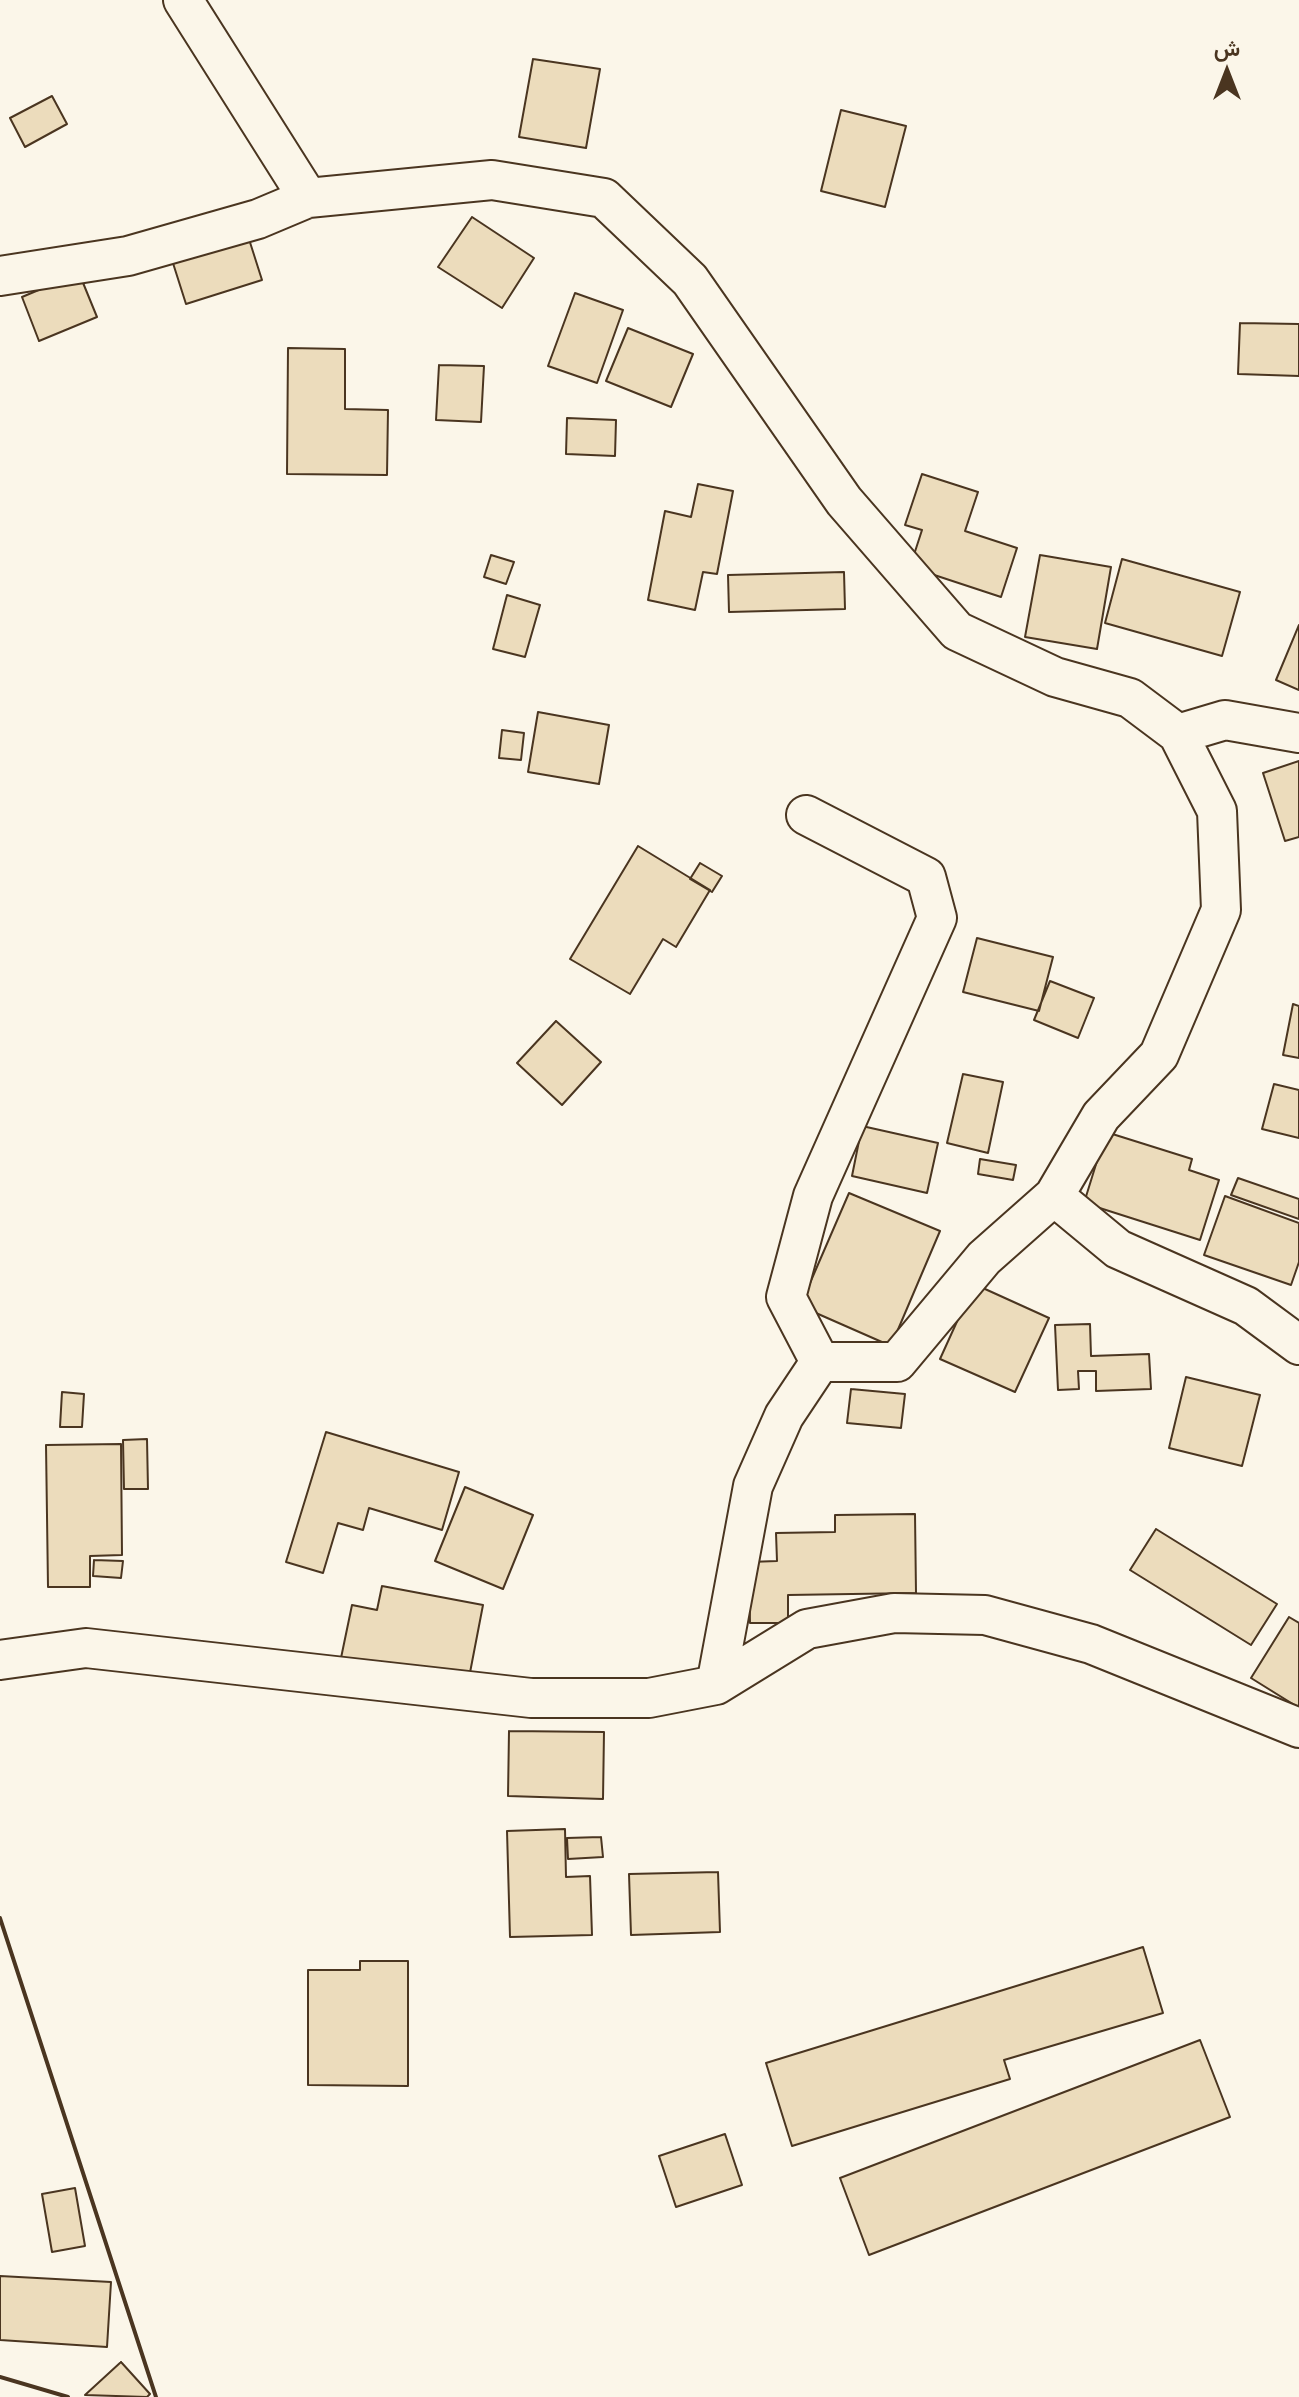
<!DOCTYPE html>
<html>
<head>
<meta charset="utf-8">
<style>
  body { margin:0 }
  #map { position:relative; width:1299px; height:2397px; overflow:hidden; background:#fbf6e9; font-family:Ubuntu,Vazirmatn,sans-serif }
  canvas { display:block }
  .north { position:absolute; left:1187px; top:32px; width:80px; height:80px; -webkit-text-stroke:6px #fbf6e9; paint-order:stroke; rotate:0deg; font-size:22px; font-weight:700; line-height:32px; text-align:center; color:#4a3520 }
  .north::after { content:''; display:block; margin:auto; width:28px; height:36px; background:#4a3520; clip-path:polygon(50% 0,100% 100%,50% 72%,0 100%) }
</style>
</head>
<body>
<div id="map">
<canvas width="1299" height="2397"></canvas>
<div class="north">ش</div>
</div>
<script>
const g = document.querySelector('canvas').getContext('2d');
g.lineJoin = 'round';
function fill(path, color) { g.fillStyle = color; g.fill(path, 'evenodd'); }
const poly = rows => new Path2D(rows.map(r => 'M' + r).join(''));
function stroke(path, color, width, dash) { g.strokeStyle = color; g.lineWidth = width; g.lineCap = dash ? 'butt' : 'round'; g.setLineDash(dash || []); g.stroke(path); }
const building = poly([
  [533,59,600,69,586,148,519,137,533,59],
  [52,96,67,124,25,147,10,118,52,96],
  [841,110,906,126,885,207,821,191,841,110],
  [472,217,534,258,502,308,438,267,472,217],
  [248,236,262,280,186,304,172,260,248,236],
  [79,273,97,317,39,341,22,297,79,273],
  [575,293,623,310,597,383,548,366,575,293],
  [1240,323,1299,324,1299,376,1238,374,1240,323],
  [628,328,693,354,671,407,606,381,628,328],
  [288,348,345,349,345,409,388,410,387,475,287,474,288,348],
  [439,365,484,366,481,422,436,420,439,365],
  [567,418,616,420,615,456,566,454,567,418],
  [922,474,978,492,965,531,1017,548,1001,597,910,567,922,530,905,525,922,474],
  [698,484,733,491,717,574,703,572,695,610,648,600,665,511,691,517,698,484],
  [491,555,514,562,506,584,484,577,491,555],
  [1040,555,1111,567,1097,649,1025,637,1040,555],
  [1122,559,1240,592,1222,656,1105,623,1122,559],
  [844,572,845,609,729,612,728,575,844,572],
  [507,595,540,605,525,657,493,649,507,595],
  [1299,625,1299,690,1276,680,1299,625],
  [538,712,609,725,599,784,528,772,538,712],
  [502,730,524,733,521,760,499,758,502,730],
  [1299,761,1299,837,1285,841,1263,773,1299,761],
  [638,846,710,890,676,947,663,939,630,994,570,959,638,846],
  [700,863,722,876,712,892,690,879,700,863],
  [977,938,1053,957,1039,1011,963,992,977,938],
  [1050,981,1094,998,1078,1038,1034,1020,1050,981],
  [1293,1004,1299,1006,1299,1058,1283,1055,1293,1004],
  [556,1021,601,1062,562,1105,517,1063,556,1021],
  [963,1074,1003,1082,988,1153,947,1143,963,1074],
  [1274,1084,1299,1090,1299,1138,1262,1129,1274,1084],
  [862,1126,938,1143,927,1193,852,1176,862,1126],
  [1106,1132,1192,1159,1189,1170,1219,1180,1200,1240,1084,1203,1106,1132],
  [980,1159,1016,1165,1013,1180,978,1174,980,1159],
  [1238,1178,1299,1199,1299,1219,1231,1195,1238,1178],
  [849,1193,940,1231,891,1346,800,1306,849,1193],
  [1225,1196,1299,1223,1299,1262,1291,1285,1204,1255,1225,1196],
  [974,1284,1049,1318,1015,1392,940,1359,974,1284],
  [1090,1324,1091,1356,1149,1354,1151,1389,1096,1391,1096,1371,1078,1371,1079,1389,1058,1390,1055,1325,1090,1324],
  [1186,1377,1260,1395,1242,1466,1169,1448,1186,1377],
  [851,1389,905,1394,901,1428,847,1423,851,1389],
  [62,1392,84,1394,82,1427,60,1427,62,1392],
  [326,1432,459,1472,442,1530,369,1508,363,1530,338,1523,323,1573,286,1562,326,1432],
  [147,1439,148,1489,124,1489,123,1440,147,1439],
  [121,1444,122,1555,90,1556,90,1587,48,1587,46,1445,121,1444],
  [465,1487,533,1515,503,1589,435,1561,465,1487],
  [915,1514,916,1593,788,1595,788,1623,750,1623,749,1562,777,1561,776,1533,835,1532,835,1515,915,1514],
  [1156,1529,1277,1604,1251,1645,1130,1570,1156,1529],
  [94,1560,123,1561,121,1578,93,1576,94,1560],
  [382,1586,483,1605,468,1683,341,1658,352,1605,377,1610,382,1586],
  [1289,1617,1299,1623,1299,1708,1251,1678,1289,1617],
  [509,1731,604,1732,603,1799,508,1796,509,1731],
  [565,1829,566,1877,590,1876,592,1935,510,1937,507,1831,565,1829],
  [601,1837,603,1857,568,1859,567,1838,601,1837],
  [718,1872,720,1932,631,1935,629,1874,718,1872],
  [1143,1947,1163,2013,1004,2060,1010,2079,792,2146,766,2063,1143,1947],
  [360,1961,408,1961,408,2086,308,2085,308,1970,360,1970,360,1961],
  [1200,2040,1230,2117,869,2255,840,2178,1200,2040],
  [725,2134,742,2185,676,2207,659,2156,725,2134],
  [75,2188,85,2246,52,2252,42,2194,75,2188],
  [0,2276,111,2282,107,2347,0,2340,0,2276],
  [121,2362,150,2394,147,2397,85,2395,121,2362]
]);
fill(building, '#ecdcbc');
stroke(building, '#4a3520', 2);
const minor = poly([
  [183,0,308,198],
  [0,276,128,256,258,219,308,198,492,180,604,198,690,280,844,501,957,631,1055,677,1130,698,1178,734,1217,811,1221,910,1159,1055,1101,1116,1054,1196,984,1258,897,1362,820,1362,784,1416,753,1486,716,1685],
  [1178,734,1225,720,1299,733],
  [806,815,926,877,937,918,813,1196,786,1297,820,1362],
  [1054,1196,1118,1249,1246,1306,1299,1345],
  [0,1660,86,1648,531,1698,649,1698,716,1685,807,1629,894,1613,985,1615,1091,1644,1299,1728]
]);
stroke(minor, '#4a3520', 42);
stroke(minor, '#fbf6e9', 38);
stroke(poly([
  [0,1918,156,2397],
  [0,2377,68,2397]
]), '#4a3520', 4);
</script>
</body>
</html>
